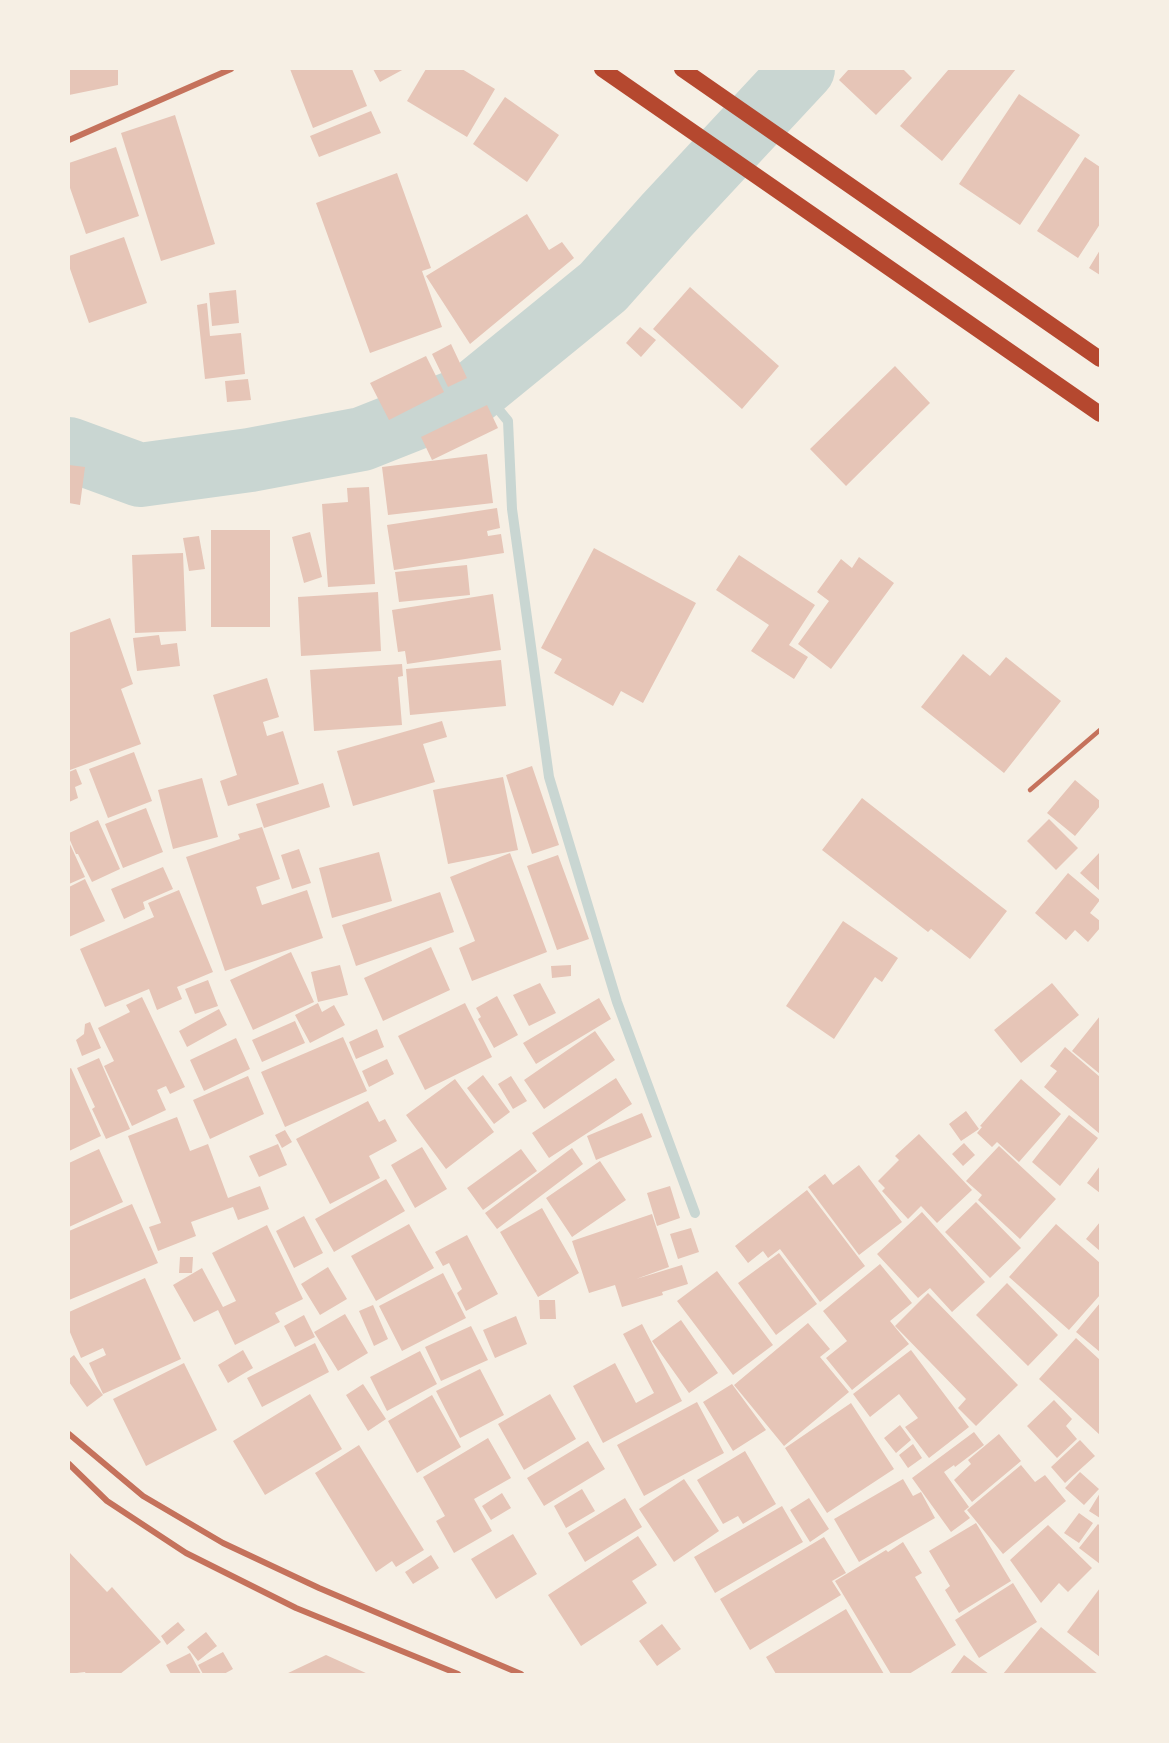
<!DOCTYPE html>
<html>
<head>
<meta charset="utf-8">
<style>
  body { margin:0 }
  #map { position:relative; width:1169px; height:1743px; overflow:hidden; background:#f6efe4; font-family:Montserrat,sans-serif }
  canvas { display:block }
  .frame { position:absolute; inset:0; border:70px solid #f6efe4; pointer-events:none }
</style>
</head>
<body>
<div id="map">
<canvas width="1169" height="1743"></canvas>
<div class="frame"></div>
</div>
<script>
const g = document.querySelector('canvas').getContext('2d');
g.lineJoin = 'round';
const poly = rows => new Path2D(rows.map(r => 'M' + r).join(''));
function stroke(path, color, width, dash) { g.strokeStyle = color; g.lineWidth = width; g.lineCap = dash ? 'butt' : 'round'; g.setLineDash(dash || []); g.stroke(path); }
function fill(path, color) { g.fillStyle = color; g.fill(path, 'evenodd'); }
stroke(poly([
  [480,387,508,421,512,509,549,777,617,1002,695,1213]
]), '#c9d6d2', 10);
stroke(poly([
  [69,449,140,475,250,460,362,439,468,397,603,287,667,215,803,69]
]), '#c9d6d2', 64);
fill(poly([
  [69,69,118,69,118,85,69,95],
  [290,69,352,69,367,106,313,128],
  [373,69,404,69,380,82],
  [426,69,462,69,495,89,467,137,407,101],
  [849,69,903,69,912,78,876,115,839,80],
  [949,69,1016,69,942,161,900,126],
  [1019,94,1080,135,1020,225,959,184],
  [505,97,559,135,527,182,473,144],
  [371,111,381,133,319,157,310,136],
  [175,115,215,244,161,261,121,133],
  [116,147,139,216,86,234,69,185,69,163],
  [1085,157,1100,167,1100,224,1078,258,1037,231],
  [397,173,431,268,422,271,442,327,370,353,316,203],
  [527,214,549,250,562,242,574,258,470,344,426,276],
  [124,237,147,303,89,323,69,266,69,256],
  [1100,250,1100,275,1089,268],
  [690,287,779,366,742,409,653,329],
  [236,290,239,323,212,326,209,293],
  [207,303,210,336,241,333,245,374,205,379,197,305],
  [640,327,656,340,641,357,626,343],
  [451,344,467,378,448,387,432,354],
  [426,356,444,392,389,420,370,383],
  [895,366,930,403,846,486,810,449],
  [248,379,251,400,227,402,225,381],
  [487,405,498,428,432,460,421,437],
  [487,454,493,503,388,515,382,467],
  [69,465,85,467,80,505,69,503],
  [369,487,375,584,328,587,322,504,348,502,347,488],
  [497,508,500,528,487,531,488,536,501,534,504,553,394,570,387,525],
  [211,530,270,530,270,627,211,627],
  [310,532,322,577,304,583,292,537],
  [199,536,205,569,189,571,183,538],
  [594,548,696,603,643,703,621,691,613,706,554,673,562,659,541,648],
  [183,553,186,631,135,633,132,555],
  [739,555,815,605,789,645,808,657,794,679,751,651,769,625,716,590],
  [859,557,894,583,831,669,798,644,829,601,817,592,841,559,852,568],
  [467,565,470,595,399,602,395,572],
  [378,592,381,651,301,656,298,597],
  [493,594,501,650,407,664,405,651,398,652,392,610],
  [110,618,133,684,121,689,141,744,70,770,69,633],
  [159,635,161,645,177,643,180,666,137,671,133,638],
  [963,654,990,676,1006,657,1061,701,1004,773,921,707],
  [501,660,506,706,410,715,406,669],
  [402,664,403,676,398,677,402,725,314,731,310,670],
  [267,678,279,717,263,722,267,736,283,731,299,784,228,806,220,781,237,775,213,695],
  [442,721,447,737,423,744,435,782,353,806,337,751],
  [134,752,152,801,108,818,89,769],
  [532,766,559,845,532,854,506,775],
  [76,769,82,784,75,787,78,798,69,802,69,772],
  [503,777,518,850,448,864,433,790],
  [202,778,218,837,173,849,158,790],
  [1075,780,1100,801,1100,806,1075,836,1047,813],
  [323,783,330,807,264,828,256,804],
  [862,798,1007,911,970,959,931,929,928,932,822,850],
  [146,808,163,852,123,868,105,824],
  [1049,819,1078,848,1056,870,1027,841],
  [98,820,120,869,92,882,78,854,76,854,69,838,69,833],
  [262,827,280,879,256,887,262,905,307,890,323,938,225,971,186,857,240,839,238,834],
  [69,842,85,877,69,884],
  [299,849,311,883,292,889,281,855],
  [379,852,392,901,332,918,319,868],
  [1100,852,1100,891,1080,873],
  [510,853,547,952,472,981,459,948,475,941,450,877],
  [558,855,589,939,557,950,527,866],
  [163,867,173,889,143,902,145,909,124,919,111,889],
  [1068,873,1100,900,1090,913,1100,921,1100,928,1088,942,1075,930,1066,940,1035,913],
  [85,879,105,921,69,937,69,887],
  [179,890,213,972,177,987,182,999,157,1010,149,989,105,1007,80,949,154,917,148,903],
  [440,892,454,932,356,966,342,925],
  [843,921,898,958,882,982,875,977,834,1039,786,1006],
  [431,947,450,990,383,1021,364,978],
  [291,952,314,1002,253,1030,230,980],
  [340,965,348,995,318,1002,311,972],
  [571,965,571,976,552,978,551,966],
  [208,980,218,1006,195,1014,185,989],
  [540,983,556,1013,529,1026,513,995],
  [1052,983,1079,1015,1021,1063,994,1030],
  [497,996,518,1035,494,1048,478,1019,481,1017,476,1008],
  [142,997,185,1087,170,1094,166,1086,157,1090,166,1110,132,1126,104,1066,114,1061,98,1028,130,1012,126,1005],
  [599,998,611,1019,536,1064,523,1043],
  [318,1003,322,1012,334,1005,345,1025,310,1043,295,1015],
  [465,1003,492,1057,425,1090,398,1036],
  [219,1009,227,1025,187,1047,179,1031],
  [1100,1016,1100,1074,1072,1051],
  [295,1021,305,1043,262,1062,252,1040],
  [90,1022,101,1048,82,1056,76,1040,84,1034,85,1024],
  [377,1029,384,1047,356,1059,349,1042],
  [595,1031,615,1060,544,1109,524,1080],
  [343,1037,367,1091,285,1127,261,1072],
  [236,1038,250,1069,204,1091,190,1060],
  [1065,1047,1100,1077,1100,1134,1044,1087,1057,1071,1050,1066],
  [99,1058,130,1129,106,1139,92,1109,95,1107,77,1068],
  [387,1059,394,1074,369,1087,362,1071],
  [71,1068,101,1136,69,1151,69,1069],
  [483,1075,510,1112,494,1124,467,1088],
  [248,1076,264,1114,210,1139,193,1100],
  [511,1076,527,1101,513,1109,498,1084],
  [616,1078,632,1104,549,1158,532,1133],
  [455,1079,494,1132,446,1169,406,1115],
  [1021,1079,1061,1114,1019,1162,997,1142,992,1147,977,1133,982,1127,980,1126],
  [368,1101,379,1122,385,1119,397,1141,369,1156,380,1178,330,1204,296,1139],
  [966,1111,979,1129,961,1141,949,1124],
  [642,1113,652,1137,596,1160,587,1136],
  [1069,1115,1098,1138,1060,1186,1032,1162],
  [177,1117,190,1151,208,1144,228,1198,260,1186,269,1209,238,1220,233,1207,191,1222,196,1236,158,1251,149,1227,161,1223,128,1136],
  [285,1130,292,1142,282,1148,275,1135],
  [919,1134,972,1190,937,1223,921,1206,908,1219,882,1191,885,1188,878,1181,899,1160,895,1156],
  [964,1143,975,1155,963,1166,952,1154],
  [278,1144,287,1165,259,1177,249,1156],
  [999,1146,1056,1199,1020,1239,978,1200,982,1195,966,1181],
  [422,1147,447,1189,415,1208,391,1165],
  [572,1148,583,1164,497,1229,485,1213],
  [99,1149,123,1202,69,1227,69,1163],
  [521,1149,537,1171,483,1210,467,1188],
  [600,1161,626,1200,572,1237,546,1198],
  [859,1165,902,1222,859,1255,808,1187,825,1174,833,1185],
  [1100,1166,1100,1193,1087,1183],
  [386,1179,405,1211,334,1252,315,1219],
  [670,1186,680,1218,657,1226,647,1193],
  [807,1190,865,1266,820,1302,780,1249,768,1258,763,1251,748,1263,735,1246],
  [976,1202,1021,1248,990,1278,945,1232],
  [132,1204,158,1263,69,1300,69,1231],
  [542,1208,579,1273,538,1297,500,1232],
  [922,1212,985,1282,952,1312,930,1288,918,1298,877,1254],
  [652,1214,669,1267,636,1279,682,1265,688,1284,662,1292,663,1295,622,1307,615,1285,589,1293,572,1241],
  [304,1216,323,1253,294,1268,276,1231],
  [1100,1222,1100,1251,1086,1239],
  [409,1224,434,1268,376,1301,351,1256],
  [1056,1224,1100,1263,1100,1295,1069,1330,1009,1277],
  [267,1225,303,1299,275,1313,280,1322,235,1345,218,1310,194,1322,173,1285,202,1268,223,1307,236,1301,212,1253],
  [691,1228,699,1252,678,1259,670,1234],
  [467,1235,498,1294,466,1311,457,1293,462,1289,449,1263,443,1266,435,1252],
  [779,1253,817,1304,776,1335,738,1283],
  [180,1257,193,1257,192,1273,179,1273],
  [880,1264,912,1303,890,1321,909,1344,852,1390,826,1358,847,1341,823,1311],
  [328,1267,347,1299,320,1315,301,1284],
  [717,1271,773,1345,733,1375,677,1301],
  [443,1273,466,1318,402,1351,379,1306],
  [145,1278,181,1359,103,1394,89,1363,106,1355,103,1348,81,1358,69,1330,69,1312],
  [1007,1283,1058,1335,1028,1366,976,1315],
  [928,1293,1018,1385,976,1426,958,1408,966,1399,895,1326],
  [539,1300,555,1300,556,1319,540,1319],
  [1100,1303,1100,1352,1076,1332],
  [373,1305,388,1339,374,1346,359,1311],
  [345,1314,368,1353,338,1371,314,1332],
  [304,1315,315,1337,295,1347,284,1326],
  [516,1316,527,1344,495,1358,483,1330],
  [681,1320,718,1373,689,1393,652,1341],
  [808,1323,830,1349,820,1357,849,1392,784,1446,734,1385],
  [642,1324,682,1401,603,1443,573,1386,615,1363,636,1403,654,1393,623,1334],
  [471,1326,488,1360,441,1381,425,1347],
  [1076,1338,1100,1360,1100,1435,1039,1379],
  [315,1343,329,1372,262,1407,247,1378],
  [243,1350,253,1368,228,1383,218,1365],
  [911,1350,969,1427,929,1458,905,1427,918,1418,899,1394,870,1417,853,1394],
  [420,1351,437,1384,387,1411,370,1377],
  [74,1355,103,1395,87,1407,69,1382,69,1359],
  [184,1363,217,1430,146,1466,113,1399],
  [480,1369,504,1415,460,1438,436,1391],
  [363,1384,386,1419,368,1431,346,1395],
  [732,1384,766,1430,733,1451,703,1402],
  [310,1394,342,1449,265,1495,233,1441],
  [550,1394,576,1439,524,1470,498,1424],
  [432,1395,461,1447,417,1473,388,1421],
  [1054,1400,1072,1419,1066,1426,1077,1439,1057,1458,1027,1426],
  [697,1402,724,1453,644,1496,617,1445],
  [851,1403,894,1469,827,1513,785,1448],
  [900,1425,911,1440,896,1453,884,1438],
  [974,1432,984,1445,955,1467,954,1465,944,1472,969,1507,964,1511,970,1518,951,1532,912,1478],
  [999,1434,1021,1461,972,1502,954,1480,971,1464,968,1460],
  [488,1438,511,1478,474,1499,492,1531,454,1553,436,1521,445,1516,423,1477],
  [1080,1440,1095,1456,1065,1483,1051,1467],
  [588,1441,605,1469,544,1506,527,1478],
  [913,1444,922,1458,908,1468,899,1455],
  [359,1445,424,1550,396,1567,392,1561,376,1572,315,1473],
  [745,1451,776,1504,743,1524,738,1516,723,1524,697,1480],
  [1021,1465,1035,1482,1045,1475,1066,1501,1003,1554,967,1510],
  [1080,1472,1099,1489,1084,1505,1065,1488],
  [684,1479,719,1531,674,1562,639,1509],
  [903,1479,913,1496,921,1492,935,1518,859,1562,834,1519],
  [582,1489,595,1511,566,1528,554,1506],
  [502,1493,511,1508,491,1520,482,1506],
  [1100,1493,1100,1518,1089,1511],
  [625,1498,642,1527,585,1562,568,1533],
  [809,1498,829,1529,810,1542,790,1510],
  [782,1506,803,1542,715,1593,694,1557],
  [1079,1513,1093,1523,1079,1543,1064,1533],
  [976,1523,1011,1581,959,1613,945,1590,950,1586,929,1551],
  [1098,1524,1100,1526,1100,1564,1079,1548],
  [1048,1525,1092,1568,1068,1592,1059,1583,1041,1603,1010,1560],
  [513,1534,537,1574,496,1599,471,1559],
  [638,1536,657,1565,632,1581,647,1603,581,1646,548,1595],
  [824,1537,846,1573,832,1581,841,1595,750,1650,720,1599],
  [903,1542,922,1573,915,1577,956,1645,909,1674,891,1674,835,1581,886,1550,888,1552],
  [69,1552,107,1592,112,1587,161,1642,120,1674,86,1674,85,1672,69,1674],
  [431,1555,439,1568,413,1584,405,1572],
  [1013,1583,1037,1622,979,1658,955,1620],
  [1100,1588,1100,1657,1067,1632],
  [846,1609,884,1674,776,1674,766,1657],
  [178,1622,185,1630,167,1645,161,1636],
  [662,1624,681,1649,657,1666,639,1641],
  [1041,1627,1098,1674,1003,1674],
  [206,1632,217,1646,198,1661,187,1647],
  [223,1652,233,1669,224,1674,203,1674,198,1665],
  [190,1653,201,1674,171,1674,166,1665],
  [326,1655,368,1674,286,1674],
  [964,1655,989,1674,950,1674]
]), '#e6c5b7');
stroke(poly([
  [1030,790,1100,730]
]), '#c5725c', 4.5);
stroke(poly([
  [69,140,231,69],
  [69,1434,143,1496,223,1543,319,1588,521,1674],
  [69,1464,107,1501,186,1553,296,1608,458,1674]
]), '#c5725c', 6);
stroke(poly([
  [602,69,1100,414],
  [682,69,1100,359]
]), '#b5482f', 16);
</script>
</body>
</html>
